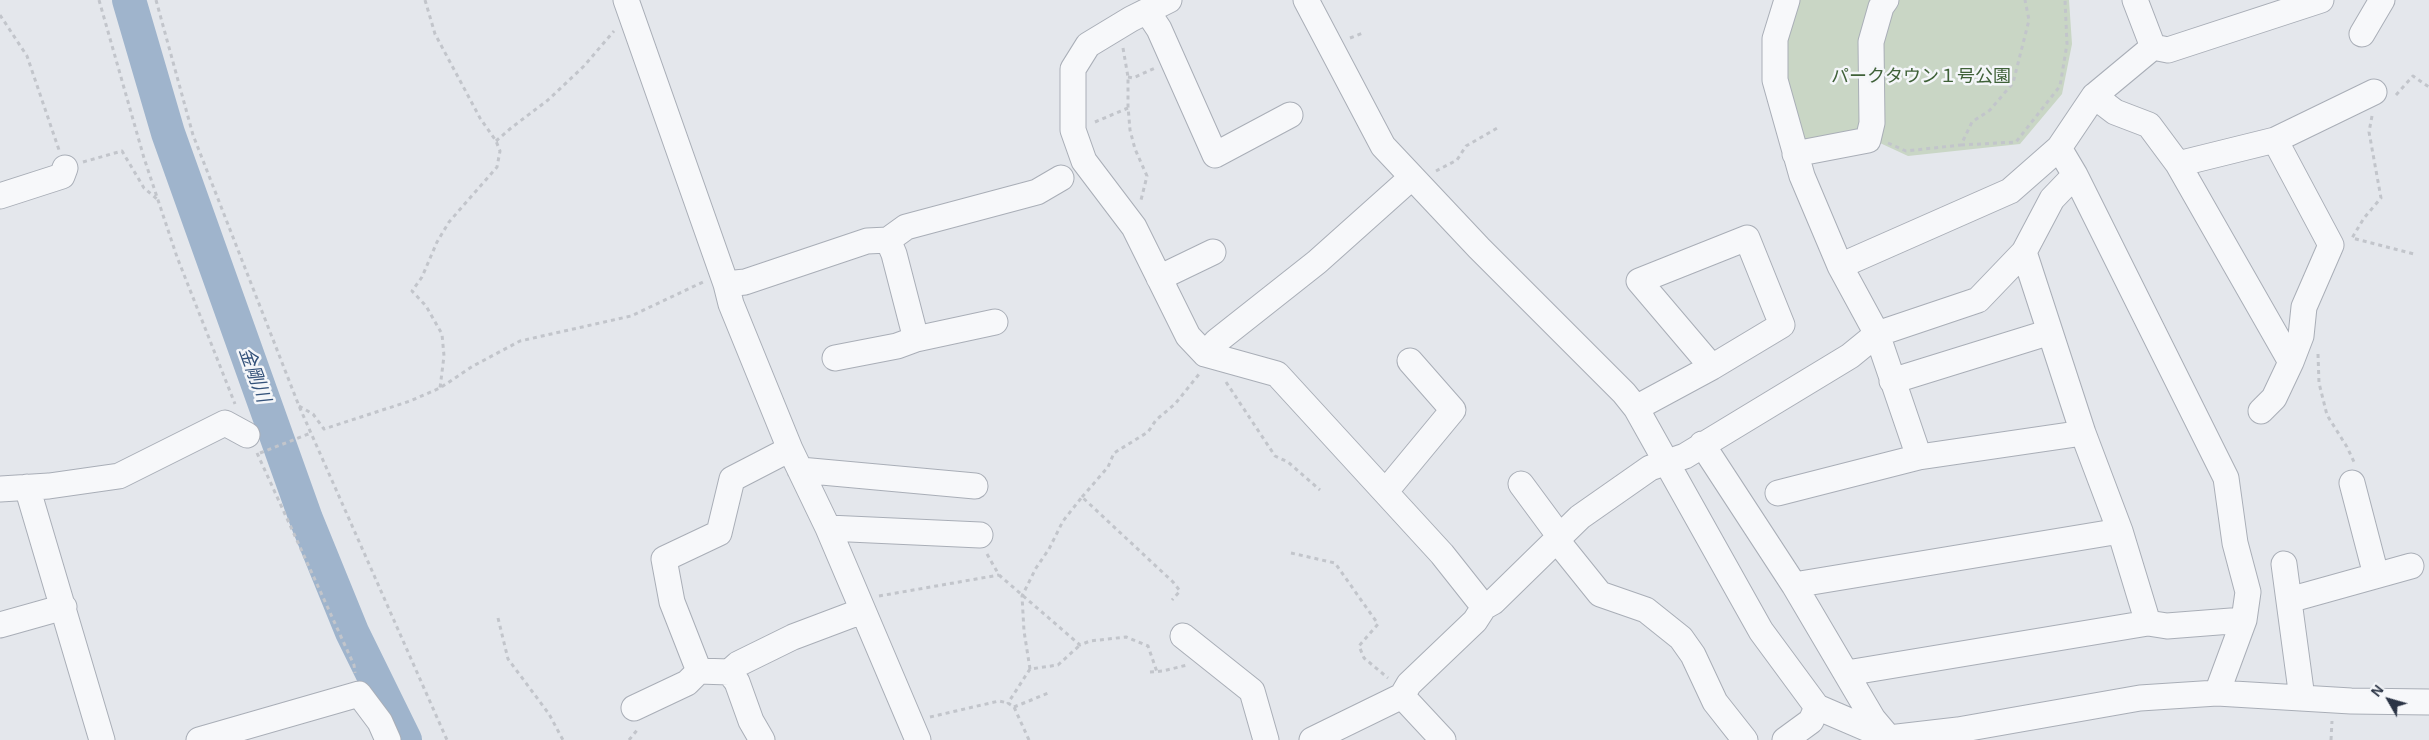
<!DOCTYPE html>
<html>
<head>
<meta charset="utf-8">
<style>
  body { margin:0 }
  #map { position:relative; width:2429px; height:740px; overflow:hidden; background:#e4e7ec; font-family:Arial,sans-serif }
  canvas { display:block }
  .north { position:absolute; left:2364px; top:675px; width:50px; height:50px; -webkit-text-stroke:4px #f4f6f9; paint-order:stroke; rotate:308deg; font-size:14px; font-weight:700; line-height:20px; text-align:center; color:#2b3445 }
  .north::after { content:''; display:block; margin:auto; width:18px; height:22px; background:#2b3445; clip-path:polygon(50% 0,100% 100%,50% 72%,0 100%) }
</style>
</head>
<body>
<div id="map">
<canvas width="2429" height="740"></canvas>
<div class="north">N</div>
</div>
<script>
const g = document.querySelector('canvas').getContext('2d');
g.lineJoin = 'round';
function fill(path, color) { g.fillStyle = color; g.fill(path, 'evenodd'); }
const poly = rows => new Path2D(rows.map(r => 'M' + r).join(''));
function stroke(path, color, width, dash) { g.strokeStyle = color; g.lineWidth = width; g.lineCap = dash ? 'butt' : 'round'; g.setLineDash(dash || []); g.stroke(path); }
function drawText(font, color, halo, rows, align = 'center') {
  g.font = font + ' Arial,"Noto Sans JP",sans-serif'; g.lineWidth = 5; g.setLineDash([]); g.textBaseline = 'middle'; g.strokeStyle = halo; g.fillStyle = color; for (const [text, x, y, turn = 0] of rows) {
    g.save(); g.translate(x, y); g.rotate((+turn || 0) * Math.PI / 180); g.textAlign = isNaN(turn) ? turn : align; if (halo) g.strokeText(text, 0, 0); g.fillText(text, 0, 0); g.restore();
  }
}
fill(poly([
  [1799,0,2069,0,2072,44,2062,94,2020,144,1908,156,1880,143,1878,150,1820,156,1809,168,1785,79,1783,40]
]), '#c9d6c5');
stroke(poly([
  [129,0,168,133,306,519,352,632,405,740]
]), '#9fb4cc', 34);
const minor = poly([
  [626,0,726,284,731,304,790,449,828,528,918,740],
  [1169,0,1131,19,1088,45,1073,69,1073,130,1084,161,1134,227,1188,336,1205,354,1277,374,1442,554,1484,607],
  [1306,0,1383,146,1479,248,1624,393,1636,408,1761,631,1817,707,1889,738,1958,730,2140,698,2217,693,2351,701,2429,702],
  [2135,0,2153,47],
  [1147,11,1159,29,1215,155,1290,115],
  [2362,34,2382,0],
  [2153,47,2168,50,2321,0],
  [2094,96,2115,112,2149,125,2178,164,2291,362,2301,336,2304,307,2331,245,2275,140,2178,164],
  [2275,140,2374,92],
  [1795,154,1868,140,1872,123,1871,42,1881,7,1886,0],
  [2075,175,2226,478,2235,543,2248,592,2244,620,2217,693],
  [0,196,62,176,65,168],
  [888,240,894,254,916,339,995,322],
  [1840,266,2010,191,2059,148,2094,96,2153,47],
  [1159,278,1213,252],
  [726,284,745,282,867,241,888,240,906,227,1037,192,1061,178],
  [1205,354,1217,341,1317,262,1411,178],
  [835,358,897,346,916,339],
  [1892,381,2050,332],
  [1636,408,1712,367,1782,325,1747,238,1639,281,1712,367],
  [2261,411,2274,398,2291,362],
  [1702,444,1794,585],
  [1919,457,2083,433,2024,252,2052,199,2075,175,2059,148],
  [800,470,975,486],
  [2352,483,2376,575],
  [1521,484,1555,530,1563,548,1600,594,1646,610,1681,638,1693,655,1715,702,1745,740],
  [27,487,102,740],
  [0,489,49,486,119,476,225,423,247,435],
  [1386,491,1453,410,1410,361],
  [1778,493,1919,457,1877,334,1978,300,2024,252],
  [828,528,980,535],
  [2120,531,2148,623],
  [2284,564,2302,698],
  [2289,600,2411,566],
  [0,625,64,607],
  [1183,636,1252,691,1266,740],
  [699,671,672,602,664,559,719,533,732,479,790,449],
  [729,672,738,664,793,637,854,614,865,616],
  [1847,673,2148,623,2167,626,2244,620],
  [1402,696,1443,740],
  [634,708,687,683,699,671,729,672,737,682,751,721,762,740],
  [1889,738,1873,719,1794,585,2120,531,2083,433],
  [199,740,359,694,380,722,388,740],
  [1312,740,1402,696,1409,684,1475,621,1484,607,1493,602,1580,517,1650,468,1685,456,1850,356,1877,334,1840,266,1802,176,1775,80,1775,39,1787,0],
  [1785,740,1811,721,1817,707]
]);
stroke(minor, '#a9aeb7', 27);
stroke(poly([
  [99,0,144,158,177,257,235,404],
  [156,0,193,135,299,406,447,740],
  [425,0,435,34,480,118,496,141,500,151,497,167,449,222,437,242,422,277,412,291,426,306,442,334,444,356,440,388],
  [0,15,27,56,59,150],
  [1350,38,1363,33],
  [1123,48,1128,77,1128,106,1130,130,1135,149,1147,176,1141,200],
  [1128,77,1133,78,1155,68],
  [2396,95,2413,76,2429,87],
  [2372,116,2369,132,2381,198,2364,218,2352,238,2414,254],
  [1095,122,1128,108],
  [496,141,511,128,548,100,584,66,614,31],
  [1888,143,1906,151,1961,145,1972,122,1990,110,2013,83,2029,20,2025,0],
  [1961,145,2016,142,2060,86,2067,44,2065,0],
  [83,162,122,151,144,188,157,199],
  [1436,171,1457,160,1466,146,1499,127],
  [2318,354,2319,383,2327,415,2347,447,2354,462],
  [1226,382,1275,456,1288,462,1320,490],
  [299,406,313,414,324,429,410,401,440,388,473,366,520,341,631,316,703,282],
  [257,453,354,665,355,673],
  [260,453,311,433],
  [1082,497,1108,467,1114,453,1148,432,1156,420,1175,404,1200,373],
  [1291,553,1335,563,1378,624,1359,646,1364,658,1388,678],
  [987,554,999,575,1080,645,1090,641,1126,637,1148,646,1157,672],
  [879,596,999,575],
  [498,618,508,659,549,714,563,740],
  [1030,669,1024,631,1022,596,1036,568,1049,549,1063,521,1082,497,1173,582,1180,591,1172,600],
  [1150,672,1163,671,1187,665],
  [1014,707,1051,692],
  [930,717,999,701,1008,703],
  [629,740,638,729],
  [1029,740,1014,707,1008,703,1030,669,1058,665,1080,645],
  [2331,740,2332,721]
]), '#c2c5cb', 3, [4, 4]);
stroke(minor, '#f7f8fa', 25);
drawText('18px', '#3f6138', '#f4f6f9', [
  ["パークタウン１号公園",1921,77]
]);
drawText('italic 19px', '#34527a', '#f4f6f9', [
  ["金剛川",254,375,70]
]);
</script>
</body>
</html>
